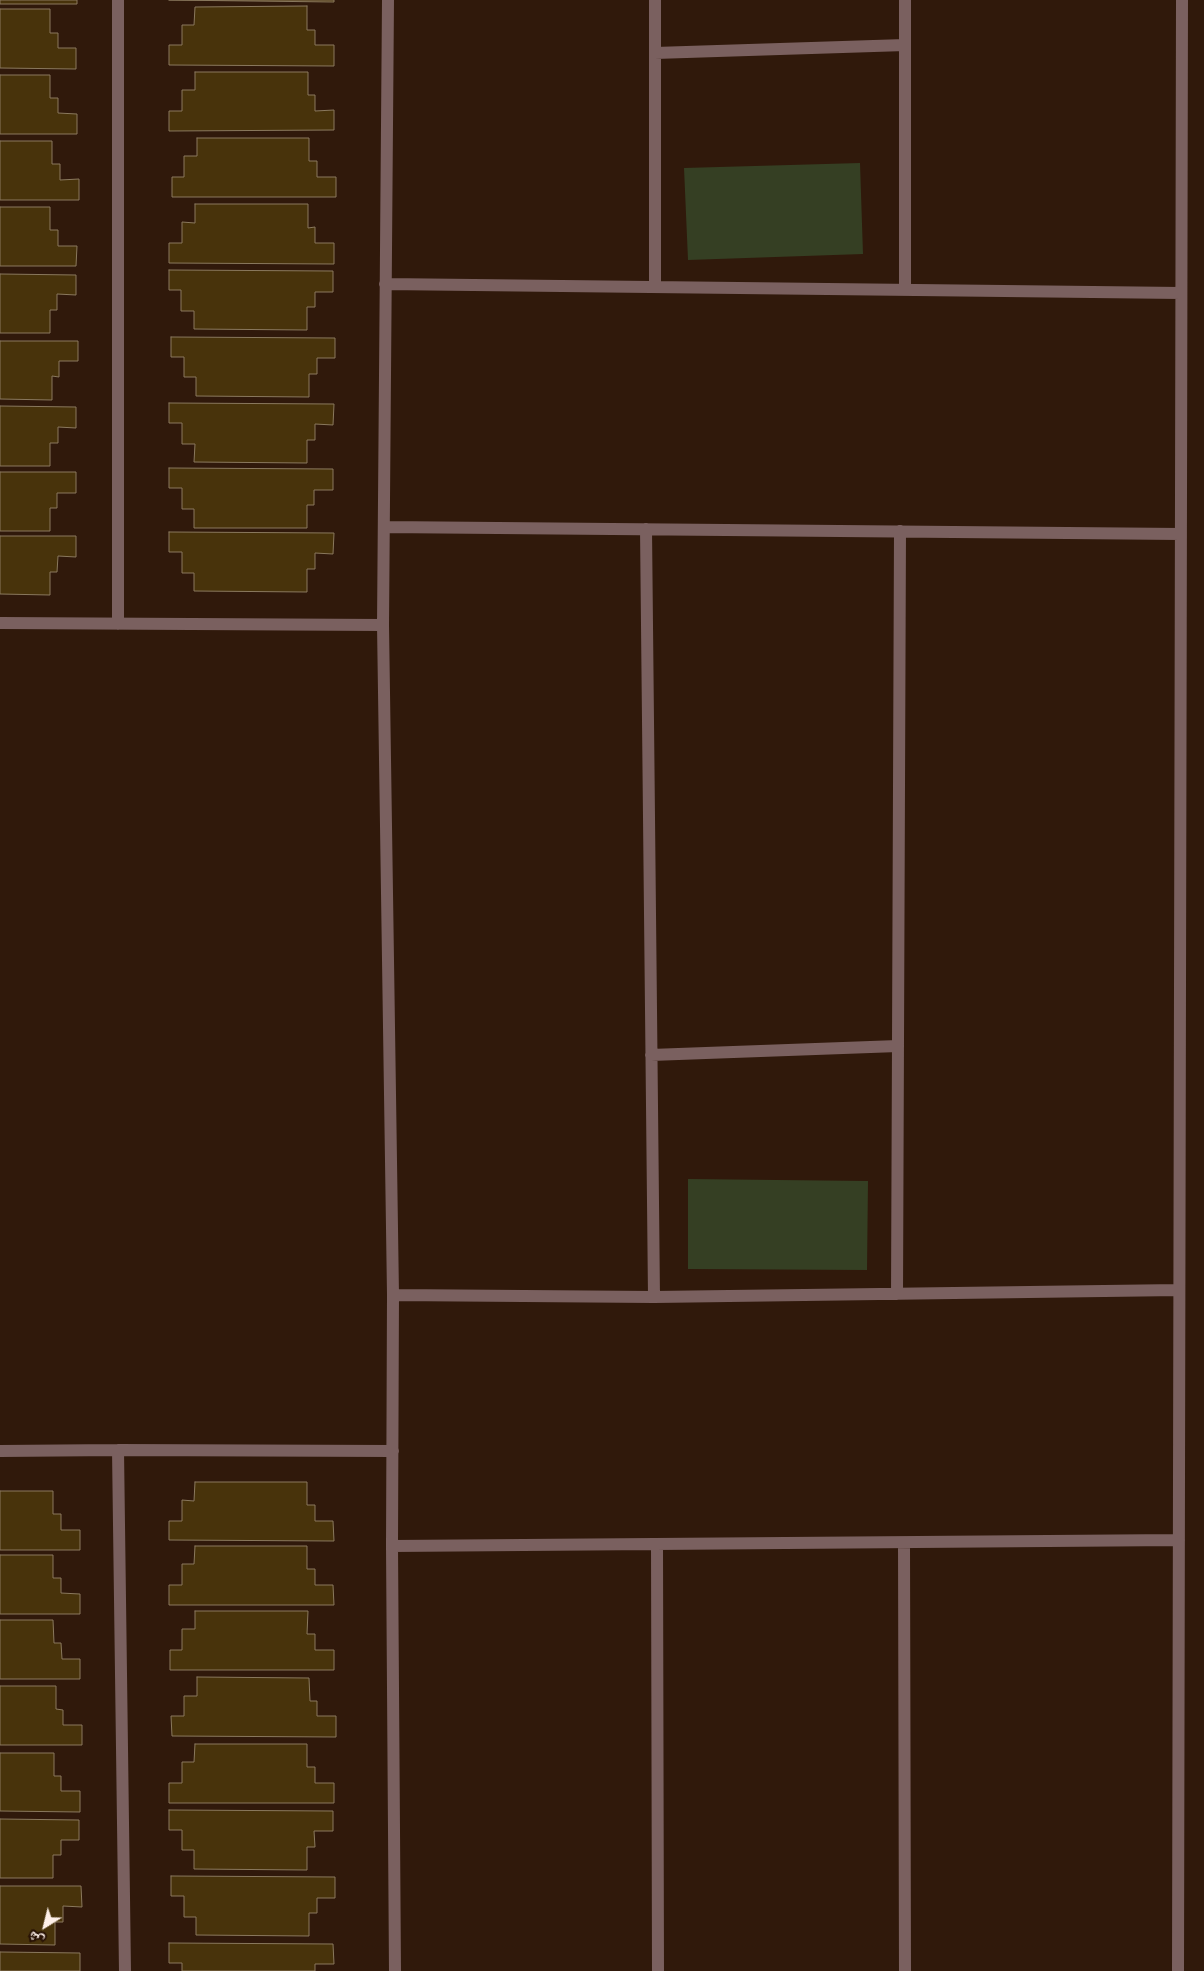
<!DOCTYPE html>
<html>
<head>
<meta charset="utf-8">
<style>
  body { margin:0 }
  #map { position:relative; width:1204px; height:1971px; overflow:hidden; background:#30190b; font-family:"Sofia Sans Condensed","Noto Naskh Arabic",sans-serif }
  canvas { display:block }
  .north { position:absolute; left:20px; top:1901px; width:50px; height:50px; -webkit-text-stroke:4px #261003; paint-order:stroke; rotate:216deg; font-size:14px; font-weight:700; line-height:20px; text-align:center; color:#fef0e9 }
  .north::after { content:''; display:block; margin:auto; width:18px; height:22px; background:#fef0e9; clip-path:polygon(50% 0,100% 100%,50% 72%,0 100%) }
</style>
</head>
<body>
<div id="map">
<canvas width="1204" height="1971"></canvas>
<div class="north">ش</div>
</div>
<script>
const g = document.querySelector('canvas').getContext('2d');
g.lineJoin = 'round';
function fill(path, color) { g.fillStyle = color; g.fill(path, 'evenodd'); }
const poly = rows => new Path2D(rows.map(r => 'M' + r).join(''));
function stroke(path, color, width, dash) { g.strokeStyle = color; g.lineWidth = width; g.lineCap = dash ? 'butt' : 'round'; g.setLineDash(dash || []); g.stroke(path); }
fill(poly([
  [860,163,863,254,688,260,684,168],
  [688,1179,868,1181,867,1270,688,1269]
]), '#353f23');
const building = poly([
  [0,0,77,0,77,4,0,4,0,0],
  [169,0,334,0,334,2,169,0],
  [307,6,307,30,315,30,315,45,334,45,334,66,169,65,169,45,182,45,182,25,194,25,195,7,307,6],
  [0,9,50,9,50,33,58,33,58,48,76,48,76,69,0,68,0,9],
  [195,72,308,72,308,95,315,95,315,111,334,110,334,130,169,131,169,111,182,111,182,90,195,90,195,72],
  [0,75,50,75,50,98,58,98,58,113,77,114,77,134,0,134,0,75],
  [197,138,309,138,309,161,317,161,317,177,336,177,336,197,172,197,172,177,184,177,184,156,197,156,197,138],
  [0,141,52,141,52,164,60,164,60,180,79,179,79,200,0,200,0,141],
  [195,204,308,204,308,228,315,227,315,243,334,243,334,264,169,263,169,243,182,243,182,222,195,223,195,204],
  [0,207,50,207,50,230,58,230,58,246,77,246,76,266,0,266,0,207],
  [169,270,333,271,333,292,315,292,315,307,307,307,307,330,194,329,194,311,181,311,181,290,169,290,169,270],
  [0,274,76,275,76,295,57,294,57,310,50,310,50,333,0,333,0,274],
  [171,337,335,338,335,358,317,358,317,374,309,374,309,397,196,396,196,377,184,377,184,357,171,357,171,337],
  [0,341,78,341,78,361,59,361,59,377,52,376,52,400,0,399,0,341],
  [169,403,334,404,333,425,315,424,315,440,307,440,307,463,194,462,195,444,182,444,182,423,169,423,169,403],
  [0,406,76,407,76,428,58,427,58,443,50,443,50,466,0,466,0,406],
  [169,468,333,469,333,490,314,490,314,505,307,505,307,528,194,528,194,509,182,509,182,488,169,488,169,468],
  [0,472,76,472,76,493,57,493,57,508,50,508,50,531,0,531,0,472],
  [169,532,334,533,333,554,315,553,315,569,307,569,307,592,194,591,194,573,182,573,182,552,169,552,169,532],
  [0,536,76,536,76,557,58,556,57,572,50,572,50,595,0,594,0,536],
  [195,1482,307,1482,307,1505,315,1505,315,1521,333,1521,334,1541,169,1540,169,1521,182,1521,182,1500,194,1501,195,1482],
  [0,1491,53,1491,53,1514,61,1514,61,1530,80,1530,80,1550,0,1550,0,1491],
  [195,1546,307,1546,307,1569,315,1569,315,1585,333,1585,334,1605,169,1605,169,1585,182,1585,182,1564,194,1564,195,1546],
  [0,1555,53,1555,53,1578,61,1578,61,1593,80,1594,80,1614,0,1614,0,1555],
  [195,1611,308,1611,307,1634,315,1634,315,1650,334,1650,334,1670,170,1670,170,1650,182,1650,182,1629,195,1629,195,1611],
  [0,1620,53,1620,54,1643,61,1643,62,1659,80,1659,80,1679,0,1679,0,1620],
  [197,1677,309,1678,310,1701,317,1701,317,1716,336,1716,336,1737,172,1736,171,1716,184,1716,184,1696,197,1696,197,1677],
  [0,1686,56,1686,56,1709,63,1710,63,1725,82,1725,82,1745,0,1745,0,1686],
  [195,1744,307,1744,307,1767,315,1767,315,1783,334,1783,334,1803,169,1803,169,1783,182,1783,182,1762,194,1762,195,1744],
  [0,1753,54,1753,54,1776,61,1776,61,1791,80,1791,80,1812,0,1811,0,1753],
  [169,1810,333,1811,333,1831,314,1831,315,1847,307,1847,307,1870,194,1869,194,1850,182,1850,182,1830,169,1830,169,1810],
  [0,1819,79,1820,79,1840,61,1840,61,1855,53,1855,53,1878,0,1878,0,1819],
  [171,1876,335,1877,335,1898,317,1898,317,1913,309,1913,309,1936,196,1935,196,1917,184,1917,184,1896,171,1896,171,1876],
  [0,1886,81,1886,82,1907,63,1906,63,1922,55,1922,55,1945,0,1944,0,1886],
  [169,1943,333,1944,334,1964,315,1964,315,1971,182,1971,182,1963,169,1963,169,1943],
  [0,1952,80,1953,80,1971,0,1971,0,1952]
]);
fill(building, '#48330b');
stroke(building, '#8a795e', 1);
stroke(poly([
  [118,0,118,624],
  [388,0,383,625,393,1295,392,1546,395,1971],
  [655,0,655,287],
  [905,0,905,290],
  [655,53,905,45],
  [385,284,1181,293],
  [384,527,1181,534],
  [646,529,654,1297],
  [0,623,383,625],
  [651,1055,898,1046],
  [897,1294,900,531],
  [393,1295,654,1297,1179,1290],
  [0,1451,118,1450],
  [904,1543,905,1971],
  [657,1545,658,1971],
  [392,1546,1179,1540],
  [125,1971,118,1450,393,1451],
  [1178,1971,1182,0]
]), '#7a605f', 12);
</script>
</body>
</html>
